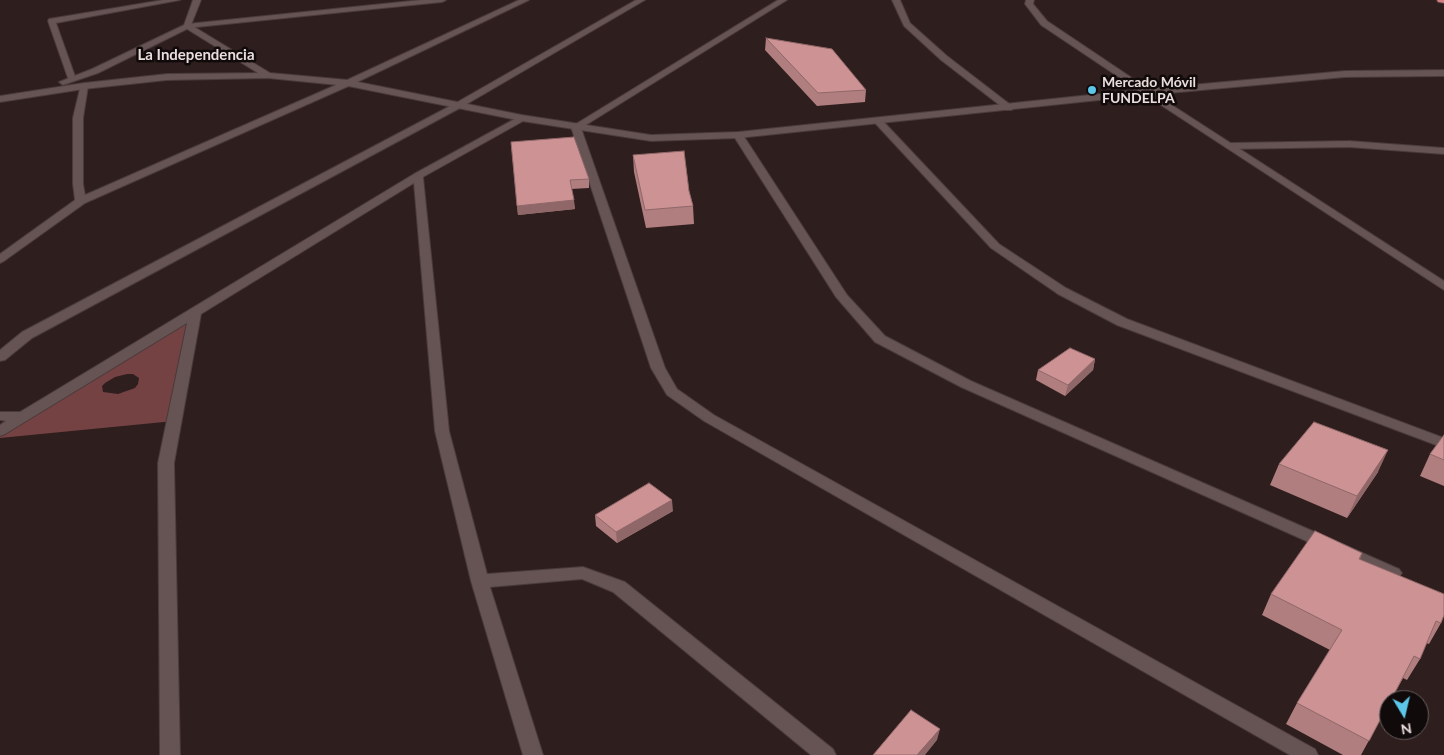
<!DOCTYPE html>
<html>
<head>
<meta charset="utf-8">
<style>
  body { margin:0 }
  #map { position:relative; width:1444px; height:755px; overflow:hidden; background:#2e1e1e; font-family:Lato,sans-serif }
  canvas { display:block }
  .north { position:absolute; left:1379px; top:690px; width:50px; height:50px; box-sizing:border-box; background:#110a0a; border:1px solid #675e5e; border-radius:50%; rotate:171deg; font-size:14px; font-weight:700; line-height:20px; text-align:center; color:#e9dddd }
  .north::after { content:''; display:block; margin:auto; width:18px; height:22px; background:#5cc7e8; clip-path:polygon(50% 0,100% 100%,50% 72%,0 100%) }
</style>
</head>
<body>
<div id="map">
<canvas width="1444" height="755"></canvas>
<div class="north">N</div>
</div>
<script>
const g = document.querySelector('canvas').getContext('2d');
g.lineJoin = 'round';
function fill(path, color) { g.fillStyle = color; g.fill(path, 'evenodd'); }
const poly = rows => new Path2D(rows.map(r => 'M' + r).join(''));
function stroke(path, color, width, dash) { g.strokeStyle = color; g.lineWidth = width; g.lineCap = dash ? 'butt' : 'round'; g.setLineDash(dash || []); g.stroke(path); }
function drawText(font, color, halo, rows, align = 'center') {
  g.font = font + ' Lato,sans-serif'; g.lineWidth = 5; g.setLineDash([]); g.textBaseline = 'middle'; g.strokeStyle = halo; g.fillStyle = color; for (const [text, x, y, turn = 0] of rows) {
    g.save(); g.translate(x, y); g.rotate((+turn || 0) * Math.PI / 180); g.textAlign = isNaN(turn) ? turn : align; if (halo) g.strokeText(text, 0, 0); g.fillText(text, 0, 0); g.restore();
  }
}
fill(poly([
  [195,313,174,421,0,438,0,431],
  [127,374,133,374,139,378,138,384,135,388,118,394,103,392,102,386,105,383,115,377]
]), '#754244');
const minor = poly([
  [163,0,180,0,56,23,76,79,69,81,48,21,49,19,163,0],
  [421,0,446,0,442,2,187,28,183,26,187,24,421,0],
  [519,0,529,0,351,85,85,203,4,261,0,263,0,254,75,200,73,184,73,118,81,84,88,86,83,118,83,184,85,195,345,81,519,0],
  [636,0,645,0,460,108,32,338,5,360,0,361,0,350,22,332,454,104,636,0],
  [778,0,787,0,581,128,665,368,677,389,714,415,1315,749,1318,755,1290,755,704,421,667,395,651,368,571,127,778,0],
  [892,0,900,0,910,23,947,56,1012,106,1012,110,1006,110,941,60,904,26,892,0],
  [1026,0,1034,0,1033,4,1047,21,1150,90,1150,94,1144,94,1041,25,1025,4,1026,0],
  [522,115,527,118,525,120,423,177,449,431,487,574,583,567,625,582,833,749,836,755,811,755,613,592,582,579,490,587,543,755,523,755,471,581,435,431,414,183,201,314,174,463,180,755,160,755,158,463,187,323,5,434,0,436,0,425,6,421,0,420,0,412,20,412,414,174,522,115],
  [878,118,881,119,999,244,1066,288,1127,319,1444,438,1444,448,1117,325,1058,294,991,248,875,123,873,121,878,118],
  [738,132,743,135,847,295,885,336,971,381,1399,569,1402,573,1399,577,1393,579,1387,577,961,387,875,342,836,297,733,135,738,132],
  [1349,141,1444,148,1444,154,1349,147,1230,149,1225,146,1230,143,1349,141]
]);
const tertiary = poly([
  [1147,89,1444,281,1444,290,1144,94,1144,90,1147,89]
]);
const secondary = poly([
  [193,0,201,0,191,25,270,73,348,80,522,115,651,135,738,132,1147,89,1345,71,1444,70,1444,76,1345,77,1147,95,738,138,651,141,522,121,348,86,268,78,167,80,84,89,0,102,0,96,84,83,167,74,258,73,187,29,98,73,63,85,59,82,92,69,184,25,193,0]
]);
const trunk = poly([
  [1437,0,1444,0,1444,3,1438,2,1437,0]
]);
stroke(minor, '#493a3b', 2);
stroke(tertiary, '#493a3b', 2);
stroke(secondary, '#493a3b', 2);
stroke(trunk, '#493a3b', 2);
fill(minor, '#665353');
fill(tertiary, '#665353');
fill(secondary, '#665353');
fill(trunk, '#d77e80');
fill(poly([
  [766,38,866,90,865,102,817,106,765,50],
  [511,142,589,179,589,188,571,189,575,209,518,215],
  [633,155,689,191,693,206,694,224,646,228,634,172],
  [1095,359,1093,370,1065,396,1036,380,1038,370],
  [1444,435,1444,486,1420,476,1430,454],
  [1279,464,1378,472,1347,518,1270,485],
  [673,511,617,543,596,526,595,515],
  [1362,553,1360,559,1441,623,1429,644,1426,643,1420,659,1407,680,1403,678,1361,755,1343,755,1286,724,1297,703,1330,650,1262,615,1271,594]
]), '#b07e7f');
fill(poly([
  [574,200,575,209,518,215,517,206],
  [1095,359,1093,370,1065,396,1068,385],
  [1388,450,1378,472,1347,518,1357,496],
  [672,500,673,511,617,543,616,532],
  [940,729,937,740,925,755,917,755]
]), '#906768');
const building = poly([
  [766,38,832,49,866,90,818,93,766,38],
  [574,137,589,179,570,180,574,200,517,206,511,142,574,137],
  [684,151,689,191,693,206,645,210,633,155,684,151],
  [1070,348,1095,359,1068,385,1038,370,1070,348],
  [1314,422,1388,450,1357,496,1279,464,1314,422],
  [1444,435,1444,460,1430,454,1444,435],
  [649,483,672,500,616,532,595,515,649,483],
  [1315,531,1362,553,1359,559,1444,594,1444,615,1441,623,1436,621,1420,659,1414,656,1391,700,1389,700,1389,703,1369,741,1297,703,1342,630,1271,594,1315,531],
  [911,710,940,729,917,755,873,755,911,710]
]);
fill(building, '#cd9394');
stroke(building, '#906768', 1);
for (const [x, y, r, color] of [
  [1092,90,5,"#5cc7e8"]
]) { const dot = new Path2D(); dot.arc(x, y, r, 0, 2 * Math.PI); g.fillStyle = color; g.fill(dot); stroke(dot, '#110a0a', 2); }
drawText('bold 14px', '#e9dddd', '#110a0a', [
  ["Mercado Móvil",1102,82],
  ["FUNDELPA",1102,98]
], 'left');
drawText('bold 15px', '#e9dddd', '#110a0a', [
  ["La Independencia",196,55]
]);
</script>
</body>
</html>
